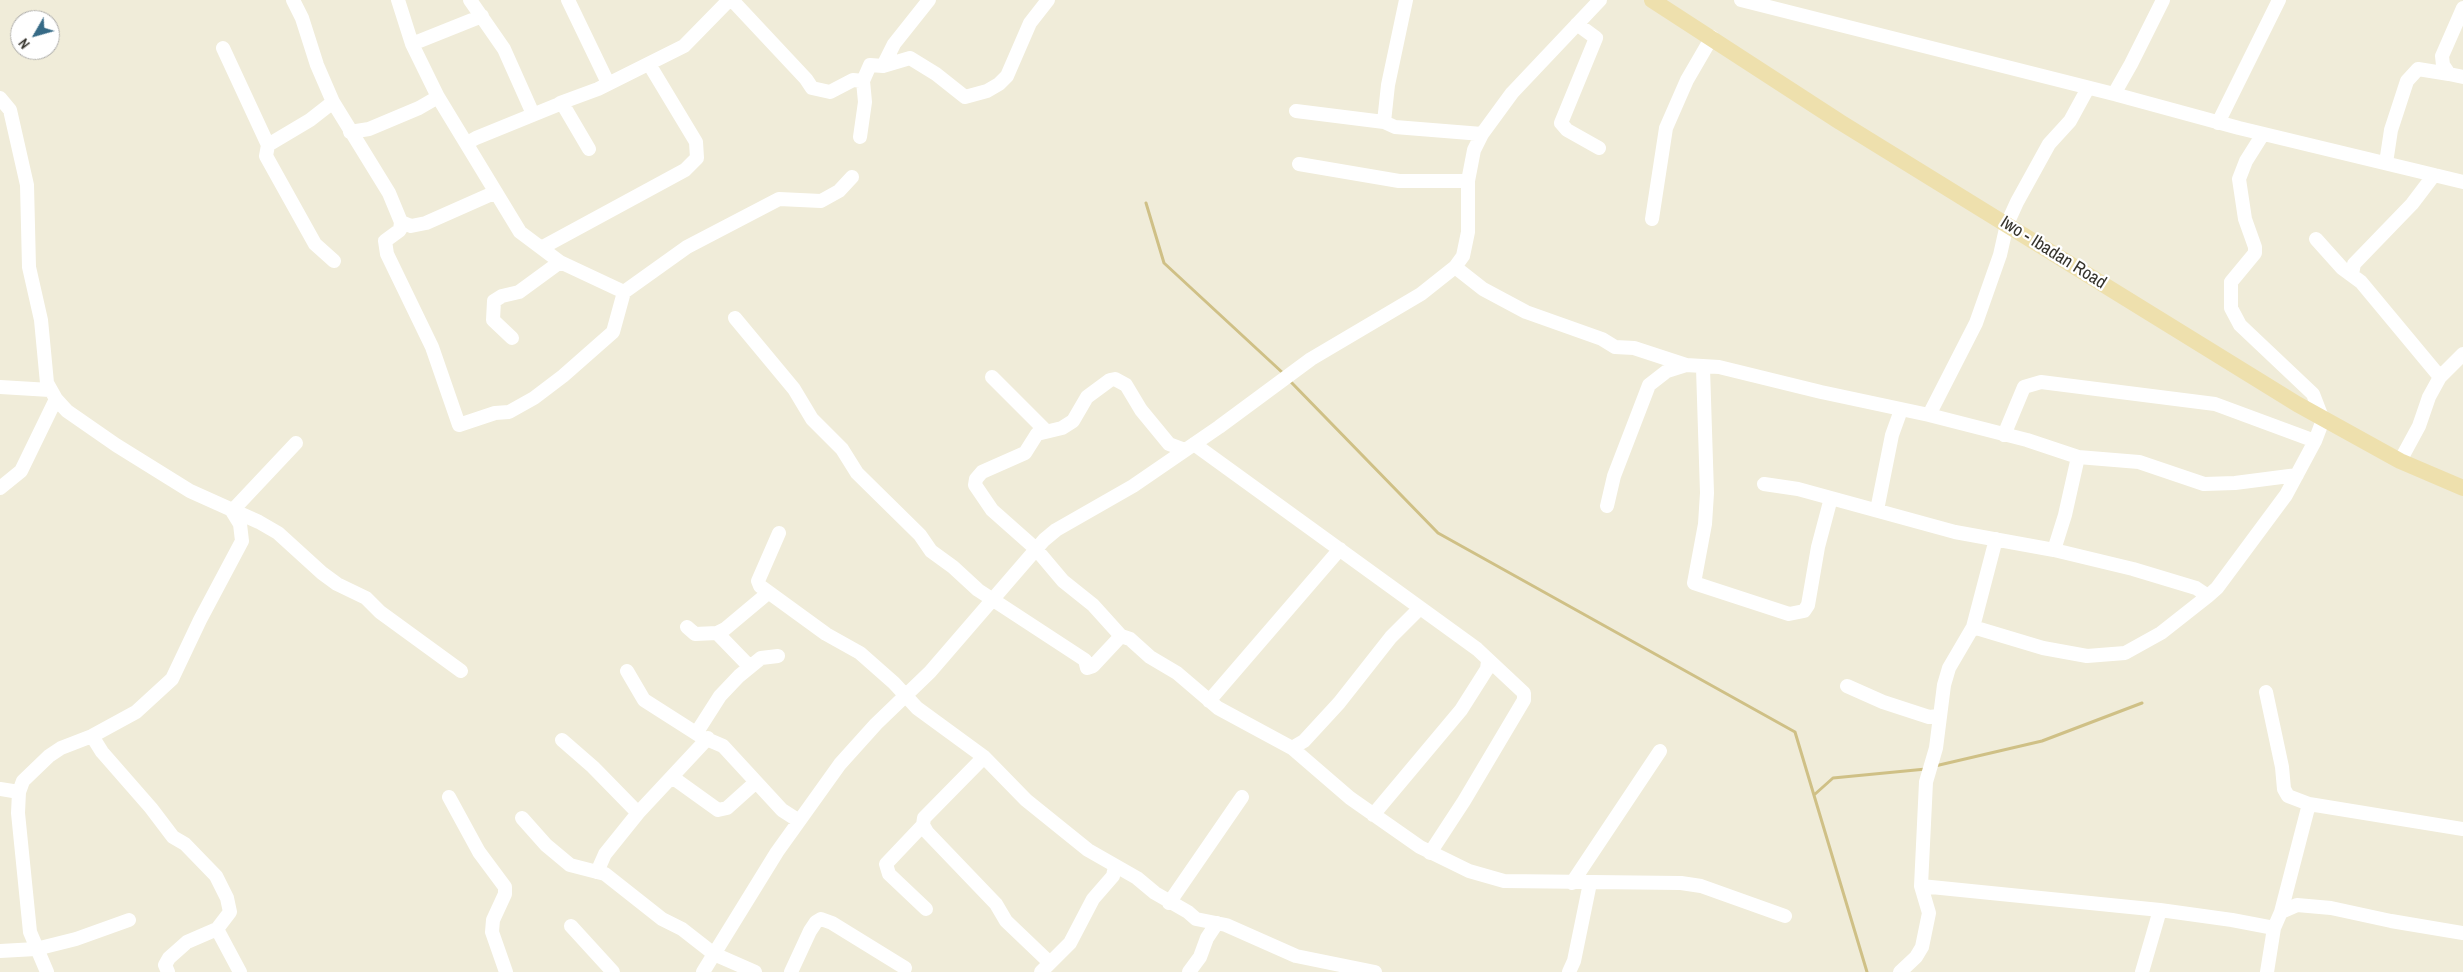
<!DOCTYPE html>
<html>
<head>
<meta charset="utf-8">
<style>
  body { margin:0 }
  #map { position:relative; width:2463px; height:972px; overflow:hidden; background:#f0ecd9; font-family:"Archivo Narrow",sans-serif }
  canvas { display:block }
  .north { position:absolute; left:10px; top:10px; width:50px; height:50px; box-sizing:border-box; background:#fff; border:1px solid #afaeab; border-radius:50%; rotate:232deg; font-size:14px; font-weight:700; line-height:20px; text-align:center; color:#36342d }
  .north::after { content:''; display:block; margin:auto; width:18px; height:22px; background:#366a86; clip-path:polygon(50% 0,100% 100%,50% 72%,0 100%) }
</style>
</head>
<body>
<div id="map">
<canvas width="2463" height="972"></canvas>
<div class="north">N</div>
</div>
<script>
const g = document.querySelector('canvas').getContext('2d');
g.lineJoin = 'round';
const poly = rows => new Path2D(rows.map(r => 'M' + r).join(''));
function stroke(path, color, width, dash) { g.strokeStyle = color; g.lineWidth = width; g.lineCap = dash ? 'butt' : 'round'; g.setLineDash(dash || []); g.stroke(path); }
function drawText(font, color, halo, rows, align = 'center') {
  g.font = font + ' "Archivo Narrow",sans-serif'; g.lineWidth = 4.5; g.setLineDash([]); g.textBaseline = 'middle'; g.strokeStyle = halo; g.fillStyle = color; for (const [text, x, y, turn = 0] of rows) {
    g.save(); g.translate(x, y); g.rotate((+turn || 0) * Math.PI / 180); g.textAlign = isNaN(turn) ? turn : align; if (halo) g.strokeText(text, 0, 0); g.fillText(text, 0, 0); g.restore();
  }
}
stroke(poly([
  [1146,203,1164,263,1284,374],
  [1290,381,1438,533,1795,732,1867,972],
  [1935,766,2042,741,2142,703],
  [1814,795,1833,778,1926,769]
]), '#cfc086', 3);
stroke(poly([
  [293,0,302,18,317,65,333,102,389,193,401,222,400,230,385,241,387,254,432,347,459,425,495,413,509,412,534,398,563,376,613,332,624,292,560,262,520,232,438,97,412,44,398,0],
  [470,0,504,49,533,114],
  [568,0,608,83],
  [732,0,806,79,812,88,830,92,853,80,863,81,870,65,883,66,910,58,936,74,965,97,987,91,999,84,1007,76,1030,23,1048,0],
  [1406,0,1388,85,1384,122,1395,127,1482,134],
  [1741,0,2114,94,2239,128,2463,182],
  [1577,24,1596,38,1561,123,1567,130,1599,148],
  [412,44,482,16],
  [223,48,268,145],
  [883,66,894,44,929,0],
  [2449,74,2463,77],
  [2114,94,2131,64,2163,0],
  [0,98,10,110,27,185,29,267,41,320,47,383,56,399,67,411,116,445,190,491,259,522,278,533,322,573,337,584,366,598,380,612,461,671],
  [333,102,310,120,268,145,266,156,315,244,334,261],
  [560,103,598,89,684,46,729,0],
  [1296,111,1384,122],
  [2218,123,2279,0],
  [350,132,369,129,419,108,438,97],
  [860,137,865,102,863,81],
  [467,143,476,138,562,103,589,149],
  [2386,163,2391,130,2407,81,2418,69,2449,74,2443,65,2442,56,2463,8],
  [1299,164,1399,181,1468,181],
  [1652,219,1666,128,1687,80,1712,37],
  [401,222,411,226,426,223,496,192],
  [2316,239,2342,268,2361,282,2440,377],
  [543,247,685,170,697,158,696,142,649,64],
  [1455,267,1483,289,1526,312,1602,339,1615,347,1634,348,1686,365,1719,367,1821,392,1929,415,2027,440,2078,457,2139,462,2204,484,2235,483,2297,475],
  [2352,274,2354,264,2412,204,2434,175],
  [624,292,687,247,779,199,821,201,839,191,852,177],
  [735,318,794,389,812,419,842,449,857,473,920,535,931,551,953,567,978,590,1085,660,1087,668,1093,666,1121,636],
  [512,338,493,320,494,301,502,296,519,292,560,262],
  [1703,368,1707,493,1705,524,1694,583,1789,614,1804,611,1808,605,1818,547,1831,498],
  [992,377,1045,430],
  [0,387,50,390],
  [1929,415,1976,323,2000,255,2007,224,2017,202,2049,144,2070,121,2088,88],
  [2004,435,2024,387,2041,382,2215,404,2315,441],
  [1194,444,1477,649,1524,693,1524,700,1464,801,1430,853],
  [1185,450,1169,444,1141,410,1126,385,1115,379,1110,380,1087,397,1073,421,1062,428,1037,434,1025,453,982,472,976,479,975,485,992,510,1036,549,1063,581,1093,605,1121,636,1130,639,1150,657,1177,673,1218,708,1292,748,1350,798,1420,847,1469,871,1504,881,1681,883,1701,886,1785,916],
  [2400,461,2419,426,2429,397,2440,377,2463,354],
  [1764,484,1798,489,1955,532,2054,550,2133,569,2196,588,2208,596,2217,588,2286,495,2315,441,2323,420,2313,394,2240,325,2231,308,2231,282,2255,253,2255,247,2245,219,2239,179,2246,161,2263,134],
  [0,488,21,471,56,399],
  [1607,506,1614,476,1649,385,1667,371,1686,365],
  [1877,510,1892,435,1901,410],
  [232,511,296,443],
  [779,533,758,581,760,586,826,634,860,653,894,683,917,708,984,757,1026,800,1088,850,1137,878,1155,893,1188,912,1196,919,1226,925,1296,956,1375,972],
  [2054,550,2065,515,2078,457],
  [687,627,695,634,717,633,725,629,768,593],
  [1973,627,2043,648,2087,656,2125,653,2161,633,2208,596],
  [717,633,750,667],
  [627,671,644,700,702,737,723,746,782,810,799,821],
  [1847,686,1883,702,1929,717,1939,716],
  [2266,692,2282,767,2284,789,2288,796,2309,804,2463,829],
  [1209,701,1340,549],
  [697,732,720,696,739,676,761,658,778,656],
  [92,736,102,752,151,808,173,837,185,844,216,876,227,898,230,912,217,929,240,972],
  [562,740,593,767,638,813],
  [1292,748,1304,741,1339,703,1391,637,1420,608],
  [984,757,924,818,923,825,927,832,996,904,1006,921,1050,963],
  [672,777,718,810,727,808,756,782],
  [0,789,19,792],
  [449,797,479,852,505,887,505,894,493,920,492,932,506,972],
  [1373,815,1461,710,1487,669,1488,661],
  [522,818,546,845,570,865,605,874,662,919,682,929,714,954,755,972],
  [923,825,886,864,889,874,926,909],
  [597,872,605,854,638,813,708,738],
  [1572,883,1660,751],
  [1921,886,2160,910,2232,920,2274,928],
  [1169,903,1242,797],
  [2281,912,2309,804],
  [571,926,613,972],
  [0,951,36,949,76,939,129,920],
  [47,972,30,932,18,813,19,792,23,781,49,756,61,748,92,736,136,712,172,679,200,620,242,541,240,524,232,511],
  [168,972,165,965,169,958,187,942,217,929],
  [703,972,777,852,840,764,876,724,930,672,1044,540,1056,530,1133,486,1219,427,1311,359,1421,294,1455,267,1463,256,1468,232,1468,181,1474,150,1482,134,1512,93,1600,0],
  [791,972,810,931,816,922,821,919,832,923,905,968],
  [1041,972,1070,943,1093,899,1113,876,1115,866],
  [1189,972,1200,957,1207,938,1217,923],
  [1569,972,1574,961,1590,883],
  [1900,972,1916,957,1922,947,1929,913,1921,886,1926,782,1936,748,1944,685,1949,668,1973,627,1996,539],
  [2142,972,2160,910],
  [2267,972,2274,928,2281,912,2297,905,2331,908,2391,921,2463,933]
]), '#fff', 14);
stroke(poly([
  [1652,0,1840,122,2297,404,2400,461,2463,488]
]), '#eee0ad', 16);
drawText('18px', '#36342d', '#fff', [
  ["Iwo - Ibadan Road",2053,253,32]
]);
</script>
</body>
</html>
